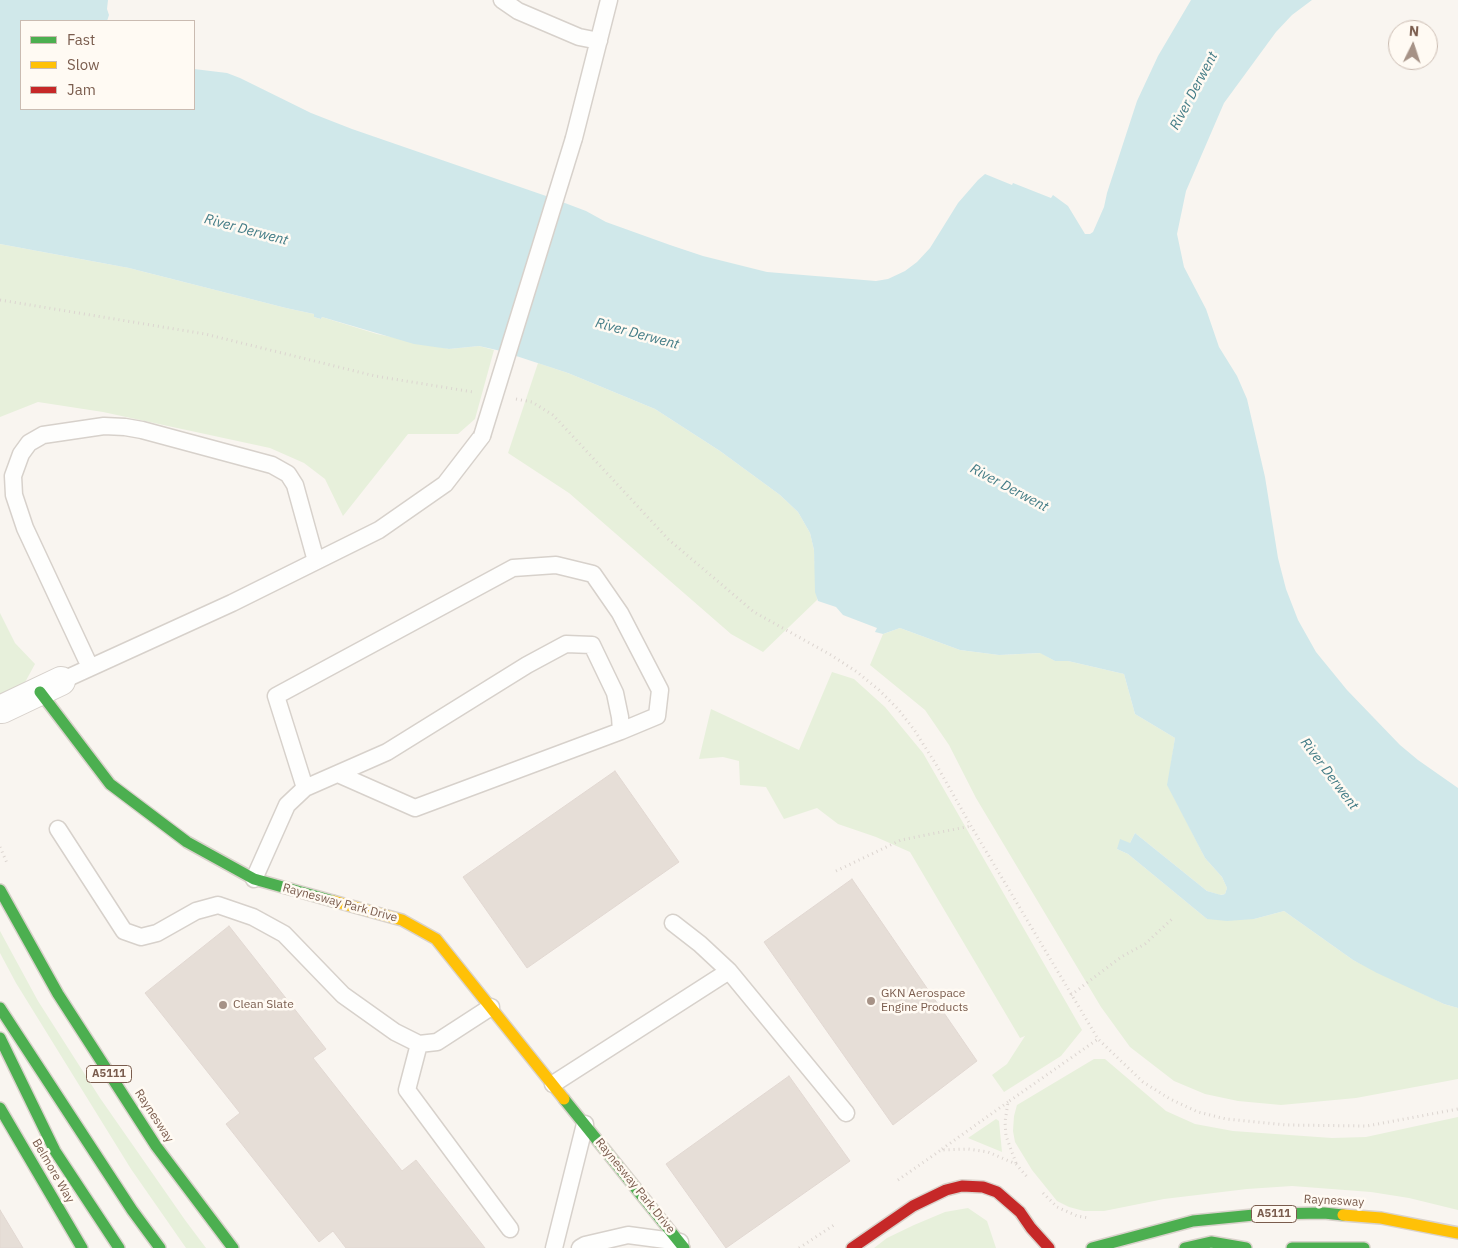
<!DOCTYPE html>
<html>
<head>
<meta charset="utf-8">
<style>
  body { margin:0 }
  #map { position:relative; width:1458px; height:1248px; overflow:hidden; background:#f9f5f0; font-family:"IBM Plex Sans",sans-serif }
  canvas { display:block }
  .legend { position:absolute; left:20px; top:20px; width:175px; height:90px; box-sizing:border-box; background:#fffaf3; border:1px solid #cabbb1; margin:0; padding:6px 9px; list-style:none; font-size:15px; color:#7a5c4d }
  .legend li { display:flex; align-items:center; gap:10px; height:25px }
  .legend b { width:25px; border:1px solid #cabbb1 }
  .north { position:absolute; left:1388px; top:20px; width:50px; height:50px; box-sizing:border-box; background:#fffaf3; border:1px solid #cabbb1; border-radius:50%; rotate:4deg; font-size:14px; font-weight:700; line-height:20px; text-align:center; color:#7a5c4d }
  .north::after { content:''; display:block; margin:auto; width:18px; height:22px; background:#a69286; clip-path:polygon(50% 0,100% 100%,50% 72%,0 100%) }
</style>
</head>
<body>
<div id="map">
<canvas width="1458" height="1248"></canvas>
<ul class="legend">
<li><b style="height:6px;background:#4caf50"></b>Fast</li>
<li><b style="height:6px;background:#ffc107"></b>Slow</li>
<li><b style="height:6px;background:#c62828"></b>Jam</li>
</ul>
<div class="north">N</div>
</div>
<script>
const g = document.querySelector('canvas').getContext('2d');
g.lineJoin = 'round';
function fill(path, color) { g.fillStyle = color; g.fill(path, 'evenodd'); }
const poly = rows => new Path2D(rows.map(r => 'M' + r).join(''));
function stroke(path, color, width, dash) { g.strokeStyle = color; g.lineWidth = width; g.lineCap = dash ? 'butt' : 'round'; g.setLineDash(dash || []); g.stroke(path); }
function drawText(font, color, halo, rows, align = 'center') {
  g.font = font + ' "IBM Plex Sans",sans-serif'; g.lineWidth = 5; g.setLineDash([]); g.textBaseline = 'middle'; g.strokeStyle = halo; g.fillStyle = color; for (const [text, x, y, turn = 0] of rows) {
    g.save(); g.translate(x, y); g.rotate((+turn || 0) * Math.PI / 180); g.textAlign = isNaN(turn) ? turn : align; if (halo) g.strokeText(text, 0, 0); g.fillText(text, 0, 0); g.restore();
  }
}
fill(poly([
  [0,244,129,268,286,308,314,314,314,317,321,319,322,317,377,334,449,349,479,346,494,350,475,419,458,434,408,434,343,516,325,479,304,463,270,448,103,412,38,402,0,417],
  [538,363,568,373,655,409,720,451,780,495,798,512,810,533,814,550,817,600,763,652,731,634,569,493,508,453],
  [0,613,15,643,35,664,23,686,0,696],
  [900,628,960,650,999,655,1041,653,1055,661,1068,661,1124,674,1135,714,1175,738,1168,785,1205,858,1222,877,1227,888,1225,894,1220,895,1207,891,1135,833,1130,843,1117,849,1128,854,1207,919,1254,919,1284,911,1353,960,1444,1004,1458,1008,1458,1079,1356,1098,1281,1105,1238,1101,1205,1094,1174,1081,1130,1047,1101,1007,976,798,949,745,925,710,870,665,883,634],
  [832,672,854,679,885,707,923,753,1082,1030,1061,1056,1004,1092,992,1075,1007,1064,1025,1036,1020,1038,910,852,876,837,838,824,817,808,784,819,766,787,740,785,739,761,723,757,699,759,711,709,799,750],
  [0,931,38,1001,100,1098,185,1220,206,1248,186,1248,131,1169,16,983,0,953],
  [1094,1059,1105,1059,1166,1111,1195,1124,1233,1131,1332,1138,1366,1137,1458,1117,1458,1210,1409,1198,1371,1192,1292,1186,1247,1189,1164,1199,1104,1211,1084,1211,1069,1207,1057,1201,1032,1170,1015,1142,1013,1131,1014,1116,1017,1105],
  [996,1119,999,1121,1002,1152,968,1138],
  [968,1208,987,1221,996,1248,874,1248,887,1238,914,1225,945,1212]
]), '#e7f0db');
fill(poly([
  [0,0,108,0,107,9,109,15,107,21,21,21,21,109,194,109,194,69,227,73,240,78,311,113,352,129,549,197,586,211,606,222,670,245,703,256,767,272,876,281,888,279,905,271,917,262,930,248,958,203,978,180,985,174,1012,185,1013,183,1051,198,1053,195,1068,206,1085,234,1090,234,1093,232,1104,207,1107,193,1137,101,1158,56,1191,0,1312,0,1292,15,1276,32,1224,103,1186,191,1177,234,1184,267,1206,309,1219,347,1237,376,1247,399,1265,477,1278,558,1286,589,1298,620,1316,652,1347,690,1400,745,1418,760,1458,788,1458,1008,1444,1004,1377,973,1353,960,1284,911,1254,919,1227,921,1207,919,1128,854,1117,849,1120,839,1130,843,1135,833,1207,891,1221,895,1225,894,1227,888,1222,877,1205,858,1167,785,1175,738,1135,714,1124,674,1068,661,1055,661,1040,653,999,655,960,650,900,628,883,634,875,632,877,628,843,615,836,607,818,601,815,592,814,550,810,533,798,512,780,495,720,451,655,409,568,373,501,351,479,346,449,349,414,344,322,317,321,319,314,317,314,314,286,308,129,268,0,244]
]), '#d0e8ea');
const building = poly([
  [615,771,679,862,527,968,463,877,615,771],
  [852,879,977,1061,893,1125,764,942,852,879],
  [229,926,326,1049,313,1058,402,1171,416,1160,485,1248,346,1248,333,1231,319,1242,226,1124,240,1113,145,993,229,926],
  [789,1076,850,1161,726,1248,666,1164,789,1076],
  [0,1210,23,1248,0,1248,0,1210]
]);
fill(building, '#e6ded7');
stroke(building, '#e2d8d2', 1);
const lane = poly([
  [502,0,518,11,579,37,599,41],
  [574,138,609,0],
  [90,667,25,528,14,495,13,476,21,454,29,443,43,435,104,426,125,427,142,430,272,465,288,474,295,485,316,561],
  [61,681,232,603,379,530,445,484,482,436],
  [305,788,276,696,513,568,556,565,593,574,620,613,660,690,657,716,621,731],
  [58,829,124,931,141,937,157,933,196,911,218,905,253,917,284,934,343,995,395,1032,419,1044,437,1042,491,1007],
  [254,879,287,805,305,788,387,752,527,665,566,644,592,645,615,693,620,717,621,731,415,808,338,774],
  [673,923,700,944,729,971,846,1113],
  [419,1044,407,1090,510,1229],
  [553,1084,729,971],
  [554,1248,585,1124],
  [580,1248,585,1245,628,1235,680,1242]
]);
const street = poly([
  [2,709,61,681]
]);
const fast = poly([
  [40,692,110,784,187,842,254,879,333,901],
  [0,890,58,994,156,1146,233,1248],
  [0,1008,132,1210,160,1248],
  [0,1038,55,1151,119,1248],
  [564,1099,684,1248],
  [0,1108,82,1248],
  [1092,1248,1193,1221,1264,1214,1324,1213,1343,1215],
  [1185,1248,1211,1242,1246,1248],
  [1292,1248,1364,1248]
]);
const slow = poly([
  [333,901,402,920,436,939,564,1099],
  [1343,1215,1381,1218,1458,1233]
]);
const jam = poly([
  [852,1248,913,1206,946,1190,962,1186,983,1187,997,1192,1020,1212,1031,1228,1049,1248]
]);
stroke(lane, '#d7d1cb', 19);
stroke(street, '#d7d1cb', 30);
stroke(fast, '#d9d2cb', 14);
stroke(slow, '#d9d2cb', 14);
stroke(jam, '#d9d2cb', 14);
stroke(poly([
  [0,300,205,334,375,376,473,392],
  [516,399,532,402,553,415,668,539,754,612,831,655,857,672,879,690,898,709,915,731,937,766,971,826,1098,1039,1143,1082,1170,1099,1198,1112,1226,1119,1287,1125,1367,1126,1458,1109],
  [0,847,7,863],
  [836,871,901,840,971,826],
  [1071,995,1121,957,1145,944,1172,919],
  [942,1149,1008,1102],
  [1016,1163,1006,1136,1005,1122,1008,1102,1098,1039],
  [898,1180,941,1150,968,1149,988,1152,1016,1164,1028,1178],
  [1043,1193,1057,1207,1077,1216,1089,1218],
  [799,1248,834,1225]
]), '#dcd5d0', 3, [1, 4]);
stroke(lane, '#fefefd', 16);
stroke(street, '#fefefd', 28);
stroke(fast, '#4caf50', 11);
stroke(slow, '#ffc107', 11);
stroke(jam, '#c62828', 11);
const laneBridge = poly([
  [482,436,574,138]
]);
stroke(laneBridge, '#d7d1cb', 19, []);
stroke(laneBridge, '#fefefd', 16);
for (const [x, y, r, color] of [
  [871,1001,5,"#a69286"],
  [223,1005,5,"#a69286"]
]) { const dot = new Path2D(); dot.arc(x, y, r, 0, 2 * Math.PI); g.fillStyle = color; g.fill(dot); stroke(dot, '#fffaf3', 2); }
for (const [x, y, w] of [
  [109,1074,45],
  [1274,1214,45]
]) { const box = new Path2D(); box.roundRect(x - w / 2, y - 8.5, w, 17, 4); g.fillStyle = '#fffaf3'; g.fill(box); stroke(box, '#7a5c4d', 1); }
drawText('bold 11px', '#7a5c4d', null, [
  ["A5111",109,1074],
  ["A5111",1274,1214]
]);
drawText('12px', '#7a5c4d', '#fffaf3', [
  ["Raynesway Park Drive",340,903,15],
  ["Raynesway",154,1116,57],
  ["Belmore Way",53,1171,60],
  ["Raynesway Park Drive",635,1186,51],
  ["Raynesway",1334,1201,3]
]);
drawText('12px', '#7a5c4d', '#fffaf3', [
  ["GKN Aerospace",881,994],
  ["Engine Products",881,1008],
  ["Clean Slate",233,1005]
], 'left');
drawText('italic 14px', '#437c86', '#fffaf3', [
  ["River Derwent",1194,91,-62],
  ["River Derwent",246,230,15],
  ["River Derwent",637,334,15],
  ["River Derwent",1009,488,28],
  ["River Derwent",1329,774,53]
]);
</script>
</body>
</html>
